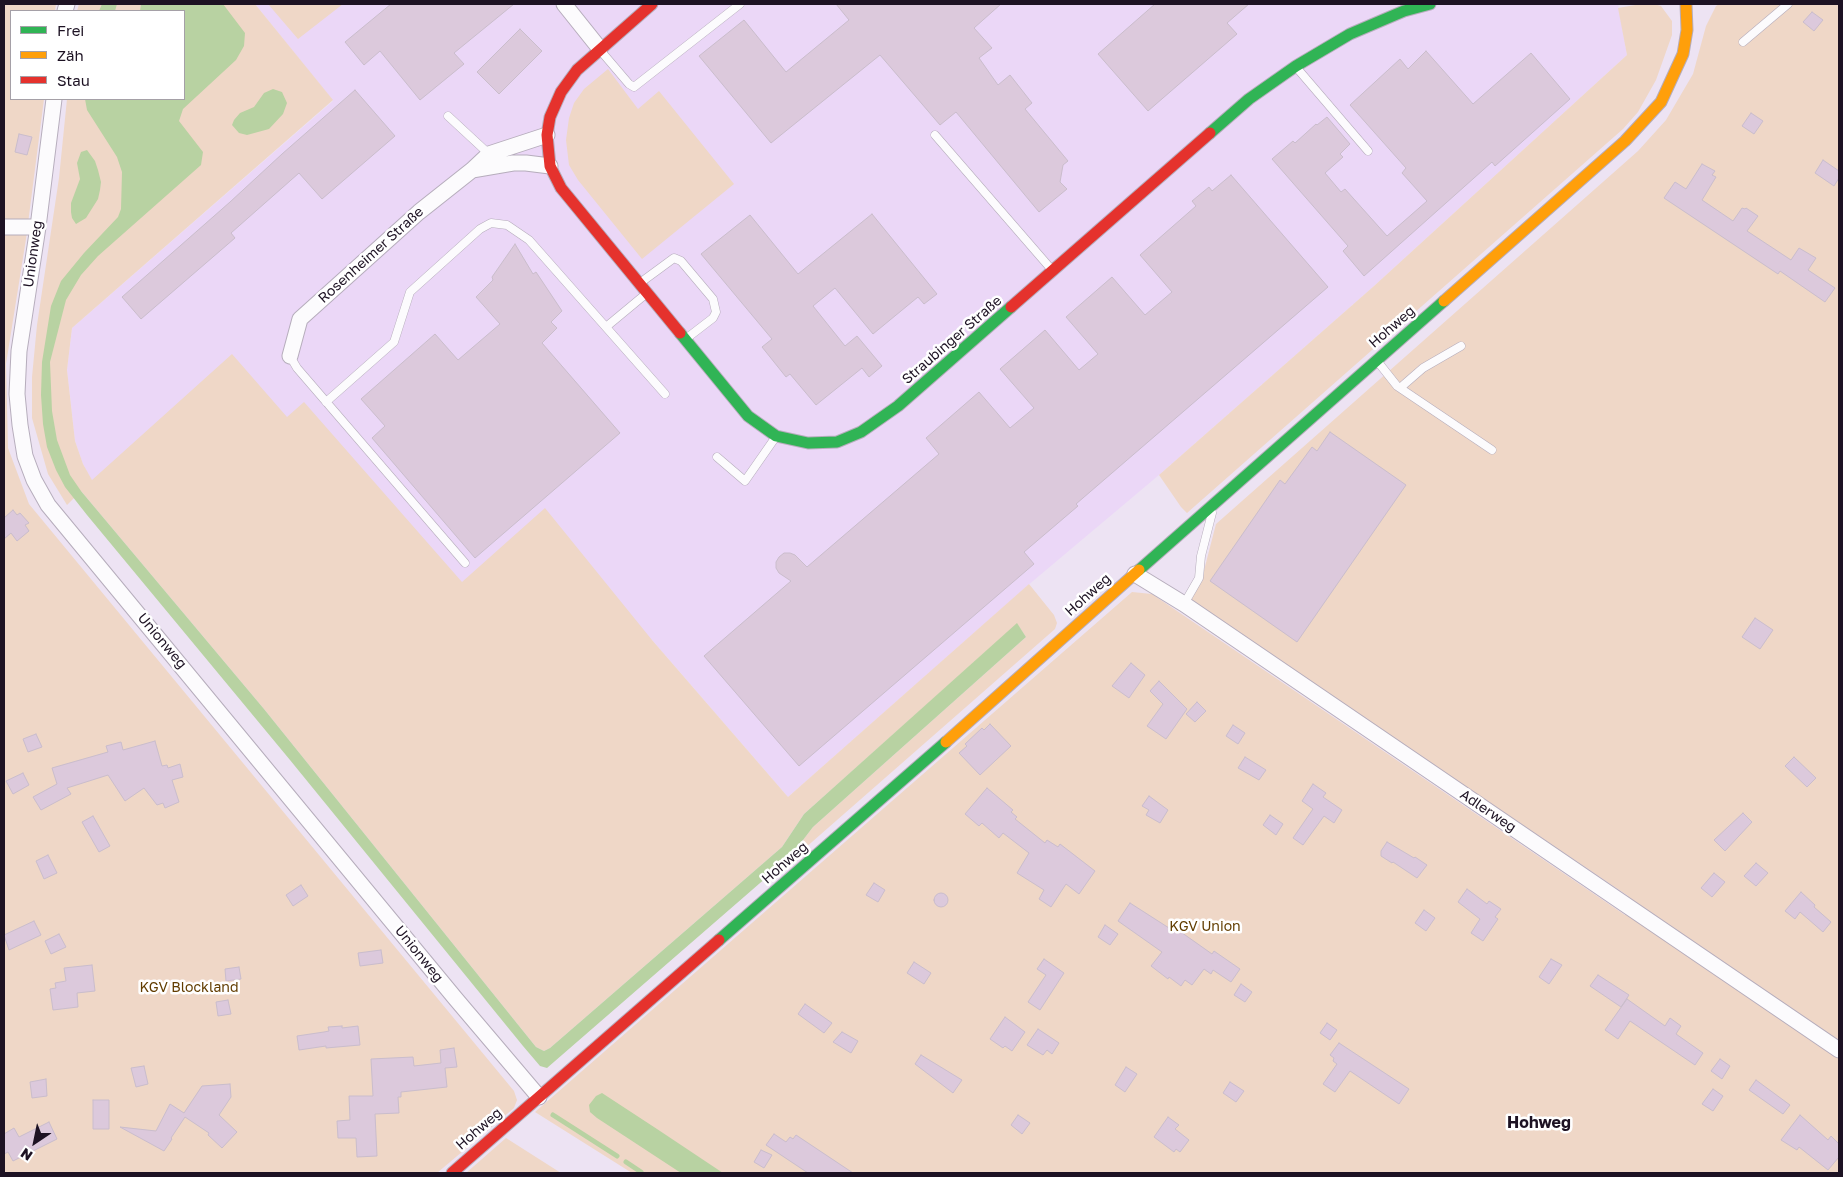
<!DOCTYPE html>
<html>
<head>
<meta charset="utf-8">
<style>
  body { margin:0 }
  #map { position:relative; width:1843px; height:1177px; overflow:hidden; background:#ede3f3; font-family:"Golos Text",sans-serif }
  canvas { display:block }
  .frame { position:absolute; inset:0; border:5px solid #1d1223; pointer-events:none }
  .legend { position:absolute; left:10px; top:10px; width:175px; height:90px; box-sizing:border-box; background:#fff; border:1px solid #a5a0a7; margin:0; padding:6px 9px; list-style:none; font-size:15px; color:#1d1223 }
  .legend li { display:flex; align-items:center; gap:10px; height:25px }
  .legend b { width:25px; border:1px solid #a5a0a7 }
  .north { position:absolute; left:10px; top:1117px; width:50px; height:50px; -webkit-text-stroke:4px #fff; paint-order:stroke; rotate:214deg; font-size:14px; font-weight:700; line-height:20px; text-align:center; color:#1d1223 }
  .north::after { content:''; display:block; margin:auto; width:18px; height:22px; background:#1d1223; clip-path:polygon(50% 0,100% 100%,50% 72%,0 100%) }
</style>
</head>
<body>
<div id="map">
<canvas width="1843" height="1177"></canvas>
<div class="frame"></div>
<ul class="legend">
<li><b style="height:6px;background:#30b455"></b>Frei</li>
<li><b style="height:6px;background:#ff9f0a"></b>Zäh</li>
<li><b style="height:6px;background:#e5322d"></b>Stau</li>
</ul>
<div class="north">N</div>
</div>
<script>
const g = document.querySelector('canvas').getContext('2d');
g.lineJoin = 'round';
function fill(path, color) { g.fillStyle = color; g.fill(path, 'evenodd'); }
const poly = rows => new Path2D(rows.map(r => 'M' + r).join(''));
function stroke(path, color, width, dash) { g.strokeStyle = color; g.lineWidth = width; g.lineCap = dash ? 'butt' : 'round'; g.setLineDash(dash || []); g.stroke(path); }
function drawText(font, color, halo, rows, align = 'center') {
  g.font = font + ' "Golos Text",sans-serif'; g.lineWidth = 5; g.setLineDash([]); g.textBaseline = 'middle'; g.strokeStyle = halo; g.fillStyle = color; for (const [text, x, y, turn = 0] of rows) {
    g.save(); g.translate(x, y); g.rotate((+turn || 0) * Math.PI / 180); g.textAlign = isNaN(turn) ? turn : align; if (halo) g.strokeText(text, 0, 0); g.fillText(text, 0, 0); g.restore();
  }
}
fill(poly([
  [255,4,1618,4,1627,55,1374,286,1159,475,1033,581,788,797,652,640,297,730,92,481,83,464,75,441,67,370,72,328,333,101]
]), '#ebd7f7');
fill(poly([
  [4,4,56,4,55,11,11,11,11,99,44,99,26,239,6,364,8,448,29,504,514,1091,517,1100,514,1108,437,1173,4,1173],
  [79,4,255,4,333,100,72,328,67,370,75,441,83,464,92,480,232,354,287,417,304,402,462,582,545,508,652,640,788,797,1029,584,1054,615,1057,623,1055,629,796,856,790,857,813,827,1026,637,1017,624,804,814,782,847,550,1048,544,1051,536,1047,264,709,81,491,67,505,48,474,32,418,32,377,37,325,59,178,67,99,184,99,184,11,77,11],
  [268,4,343,4,298,39],
  [1641,4,1654,4,1661,6,1672,21,1672,35,1656,80,1638,112,1623,129,1187,513,1181,507,1159,475,1374,286,1627,55,1618,8],
  [1719,4,1839,4,1839,1173,632,1173,535,1112,1132,592,1152,594,1625,915,1628,896,1190,601,1201,582,1216,524,1638,151,1666,120,1693,74,1706,26,1716,6],
  [608,69,638,109,659,91,734,184,642,259,578,180,569,165,566,140,569,118,574,103,584,89],
  [506,1138,561,1173,466,1173]
]), '#efd7c7');
fill(poly([
  [102,4,117,4,115,11,99,11],
  [141,4,223,4,245,33,244,46,236,60,183,109,179,121,203,152,201,165,98,256,81,275,66,300,50,362,52,411,57,440,70,475,81,491,264,709,536,1047,544,1051,550,1048,782,847,804,814,1017,623,1026,637,813,827,790,857,547,1068,540,1066,523,1046,290,760,87,515,65,487,56,470,47,447,43,424,41,395,42,362,51,306,61,281,84,253,118,217,121,209,122,172,117,157,87,110,85,99,184,99,184,11,140,11],
  [273,89,282,92,287,103,283,114,269,129,247,135,239,133,232,125,234,120,240,113,254,107,264,93],
  [87,150,95,161,98,170,101,182,100,190,98,199,86,218,76,224,72,218,71,212,71,203,80,179,77,163,81,152],
  [602,1093,657,1129,723,1173,681,1173,597,1118,590,1112,589,1105,596,1096]
]), '#b8d2a2');
stroke(poly([
  [553,1115,617,1156],
  [626,1162,641,1172]
]), '#b8d2a2', 5);
const building = poly([
  [391,4,514,4,454,53,464,64,420,100,380,51,364,65,345,42,391,4],
  [836,4,1001,4,974,28,992,48,979,58,998,85,1010,75,1032,103,1025,109,1068,161,1063,165,1060,182,1067,189,1039,212,956,112,940,125,880,55,771,143,699,56,744,20,786,72,849,20,836,4],
  [1155,4,1249,4,1227,23,1237,34,1148,111,1098,54,1155,4],
  [1812,12,1823,20,1814,31,1803,22,1812,12],
  [520,29,542,51,499,94,477,72,520,29],
  [1426,51,1473,104,1531,53,1570,99,1495,166,1492,162,1364,276,1343,251,1348,246,1272,159,1293,141,1295,143,1316,124,1317,125,1327,117,1350,144,1340,154,1343,157,1325,173,1341,192,1345,189,1387,236,1427,201,1402,173,1406,168,1350,105,1400,59,1408,69,1426,51],
  [355,90,395,136,322,199,299,173,231,233,235,238,141,319,122,297,230,202,282,154,355,90],
  [1751,113,1763,121,1754,134,1742,126,1751,113],
  [19,134,32,137,27,155,15,152,19,134],
  [1823,160,1839,171,1839,178,1834,186,1815,173,1823,160],
  [1702,164,1715,171,1712,175,1716,177,1702,200,1733,221,1742,208,1745,209,1746,208,1758,216,1747,231,1791,260,1799,248,1816,258,1808,270,1835,288,1825,302,1780,271,1778,274,1664,198,1675,182,1686,189,1702,164],
  [1231,175,1328,287,1076,504,1078,506,1024,552,1034,564,799,766,704,656,791,581,779,573,776,568,776,562,779,557,784,553,790,553,795,555,807,567,939,454,926,438,979,392,1010,428,1034,408,1000,369,1045,330,1079,370,1098,354,1066,317,1112,277,1145,315,1172,292,1140,255,1196,206,1192,201,1209,187,1212,191,1231,175],
  [872,214,937,294,924,304,918,297,873,334,835,288,813,306,845,346,857,336,882,366,869,377,862,368,816,405,790,374,786,377,762,347,772,339,701,254,750,215,798,274,872,214],
  [515,244,533,274,536,272,562,311,551,322,557,328,542,343,620,433,475,558,372,438,385,426,361,399,435,334,458,360,500,324,476,297,493,280,492,277,515,244],
  [1330,432,1406,485,1297,642,1210,581,1280,480,1285,484,1312,447,1317,451,1330,432],
  [13,510,17,515,20,513,29,523,25,525,29,531,17,541,11,533,4,539,4,518,13,510],
  [1755,618,1773,630,1760,649,1742,637,1755,618],
  [1131,663,1145,675,1129,698,1112,686,1131,663],
  [1159,681,1187,709,1166,739,1147,726,1163,704,1150,691,1159,681],
  [1197,702,1206,711,1195,722,1186,714,1197,702],
  [990,724,1011,746,980,775,959,753,967,746,965,744,982,728,984,730,990,724],
  [1233,725,1245,733,1238,744,1226,736,1233,725],
  [36,734,42,747,28,752,23,739,36,734],
  [155,741,162,766,167,765,168,768,180,764,183,777,172,780,179,802,165,808,163,803,157,805,144,788,125,801,108,775,67,788,71,794,41,810,33,797,57,784,52,768,108,752,106,746,121,742,123,750,155,741],
  [1245,757,1266,770,1259,780,1238,768,1245,757],
  [1794,757,1816,778,1807,787,1785,766,1794,757],
  [23,773,29,785,13,794,6,781,23,773],
  [1313,784,1326,793,1323,797,1342,810,1334,823,1324,816,1303,845,1293,838,1313,809,1302,801,1313,784],
  [987,788,1013,810,1011,812,1017,817,1015,819,1045,843,1047,840,1058,847,1060,844,1095,871,1079,894,1066,884,1051,907,1039,899,1044,890,1017,873,1029,853,1003,833,999,838,982,823,979,826,965,814,987,788],
  [1149,796,1168,810,1160,823,1146,815,1149,810,1142,806,1149,796],
  [1743,813,1752,822,1725,851,1714,840,1743,813],
  [1270,815,1283,824,1276,835,1263,825,1270,815],
  [93,816,110,846,99,852,82,822,93,816],
  [1387,842,1414,858,1415,857,1427,865,1417,878,1393,862,1392,863,1381,856,1381,851,1387,842],
  [48,855,57,873,44,879,36,861,48,855],
  [1756,863,1768,873,1756,886,1744,876,1756,863],
  [1714,873,1725,882,1712,897,1701,888,1714,873],
  [874,883,885,890,878,902,866,895,874,883],
  [301,885,308,896,293,906,286,895,301,885],
  [1467,889,1487,904,1489,901,1501,909,1495,917,1498,919,1483,941,1471,933,1480,919,1458,902,1467,889],
  [1801,892,1815,905,1814,907,1831,922,1823,932,1800,912,1795,919,1785,911,1801,892],
  '934 900a7 7 0 1 1 14 0a7 7 0 1 1-14 0Z',
  [1130,903,1169,928,1171,925,1212,954,1214,951,1240,969,1231,982,1213,970,1211,974,1204,969,1192,985,1185,980,1181,986,1169,977,1168,979,1151,966,1162,952,1118,921,1130,903],
  [1424,910,1435,918,1426,931,1415,923,1424,910],
  [34,921,41,935,9,950,4,935,34,921],
  [1105,925,1118,934,1110,945,1098,937,1105,925],
  [59,934,66,947,51,954,45,941,59,934],
  [381,950,383,963,360,966,358,953,381,950],
  [1044,959,1064,973,1040,1010,1028,1002,1046,975,1037,969,1044,959],
  [1551,959,1562,965,1549,984,1539,977,1551,959],
  [914,962,931,973,924,984,907,973,914,962],
  [92,965,95,991,77,993,78,1007,53,1010,50,989,56,988,55,983,66,981,64,968,92,965],
  [239,967,241,979,226,981,225,969,239,967],
  [1598,975,1629,995,1621,1007,1590,986,1598,975],
  [1241,984,1252,992,1245,1002,1234,995,1241,984],
  [1627,999,1665,1026,1670,1018,1681,1026,1676,1034,1703,1053,1695,1065,1630,1021,1618,1039,1605,1030,1627,999],
  [228,1000,231,1014,218,1016,216,1002,228,1000],
  [805,1004,832,1023,824,1033,798,1014,805,1004],
  [1005,1017,1025,1032,1012,1051,1005,1046,1003,1048,990,1039,1005,1017],
  [1327,1023,1337,1030,1330,1040,1320,1033,1327,1023],
  [342,1026,342,1028,358,1026,360,1045,326,1048,326,1046,299,1050,297,1036,324,1032,329,1031,328,1027,342,1026],
  [1038,1029,1059,1043,1052,1054,1047,1050,1043,1055,1027,1045,1038,1029],
  [842,1032,858,1041,851,1053,833,1042,842,1032],
  [1339,1043,1409,1089,1399,1104,1350,1071,1335,1092,1323,1084,1337,1064,1333,1061,1334,1058,1330,1055,1339,1043],
  [454,1048,457,1067,445,1068,447,1087,401,1092,401,1097,398,1097,399,1113,375,1114,377,1156,357,1157,356,1138,338,1138,337,1121,350,1120,349,1096,373,1096,371,1059,413,1057,414,1066,441,1063,440,1050,454,1048],
  [921,1055,962,1080,953,1093,915,1064,921,1055],
  [1720,1059,1730,1066,1722,1079,1711,1071,1720,1059],
  [144,1066,148,1084,136,1087,131,1068,144,1066],
  [1126,1067,1137,1074,1125,1092,1115,1085,1126,1067],
  [46,1079,47,1096,32,1098,30,1082,46,1079],
  [1756,1080,1790,1105,1783,1114,1749,1090,1756,1080],
  [1230,1082,1244,1091,1236,1102,1223,1093,1230,1082],
  [230,1084,231,1097,219,1115,237,1132,222,1148,208,1135,209,1133,185,1117,171,1138,172,1139,164,1151,120,1127,156,1131,170,1104,184,1113,202,1086,230,1084],
  [1713,1089,1723,1096,1713,1111,1702,1104,1713,1089],
  [93,1100,109,1100,109,1129,93,1129,93,1100],
  [1018,1115,1030,1123,1022,1134,1011,1125,1018,1115],
  [1800,1115,1828,1140,1831,1136,1839,1144,1839,1157,1828,1170,1799,1147,1797,1150,1781,1140,1800,1115],
  [1168,1117,1179,1125,1175,1129,1189,1140,1180,1152,1176,1149,1174,1152,1154,1137,1168,1117],
  [49,1122,57,1139,13,1161,8,1152,4,1154,4,1134,14,1128,19,1137,49,1122],
  [774,1134,786,1142,790,1137,793,1139,796,1135,853,1173,808,1173,766,1145,774,1134],
  [761,1150,772,1155,764,1168,754,1162,761,1150]
]);
fill(building, '#dcc9dc');
stroke(building, '#cabdcc', 1);
const lane = poly([
  [1743,42,1788,4],
  [600,50,629,84,634,87,740,4],
  [1296,67,1368,151],
  [448,116,489,154],
  [935,135,1052,270],
  [640,283,674,258,681,261,713,299,716,312,713,318,687,338],
  [606,327,647,293],
  [290,356,297,368,465,563],
  [1378,362,1397,386,1492,450],
  [1400,388,1423,368,1461,346],
  [326,402,394,342,410,292,480,229,491,223,507,225,529,240,665,394],
  [717,457,745,481,775,438],
  [1184,604,1199,578,1201,556,1212,513]
]);
const street = poly([
  [564,4,600,49],
  [65,11,67,4],
  [54,99,38,227,19,351,17,394,20,425,25,456,34,480,48,505,455,998,539,1097],
  [472,170,513,163,526,163,550,166],
  [4,227,38,227],
  [290,356,300,319,419,212,472,170,489,154,547,135],
  [1135,574,1184,604,1839,1050]
]);
const fast = poly([
  [1210,133,1249,99,1296,66,1350,34,1404,11,1430,4],
  [680,333,748,416,776,436,808,443,837,442,861,432,898,406,1011,307],
  [1139,570,1444,301],
  [719,940,946,742]
]);
const slow = poly([
  [1444,301,1625,141,1661,102,1683,54,1687,30,1686,4],
  [946,742,1139,570]
]);
const jam = poly([
  [652,4,577,70,561,92,550,117,547,135,550,166,561,188,680,333],
  [1011,307,1210,133],
  [452,1173,719,940]
]);
stroke(lane, '#b6adbc', 9);
stroke(street, '#b6adbc', 17);
stroke(fast, '#b6adbc', 13);
stroke(slow, '#b6adbc', 13);
stroke(jam, '#b6adbc', 13);
stroke(lane, '#fcfbfd', 8);
stroke(street, '#fcfbfd', 15);
stroke(fast, '#30b455', 11);
stroke(slow, '#ff9f0a', 11);
stroke(jam, '#e5322d', 11);
drawText('14px', '#1d1223', '#fff', [
  ["Unionweg",33,254,-82],
  ["Rosenheimer Straße",371,255,-42],
  ["Hohweg",1392,327,-41],
  ["Straubinger Straße",952,340,-41],
  ["Hohweg",1088,595,-42],
  ["Unionweg",162,641,50],
  ["Adlerweg",1488,811,34],
  ["Hohweg",785,863,-41],
  ["Unionweg",419,954,51],
  ["Hohweg",479,1129,-41]
]);
drawText('14px', '#623d01', '#fff', [
  ["KGV Union",1205,927],
  ["KGV Blockland",189,988]
]);
drawText('bold 16px', '#1d1223', '#fff', [
  ["Hohweg",1539,1123]
]);
</script>
</body>
</html>
